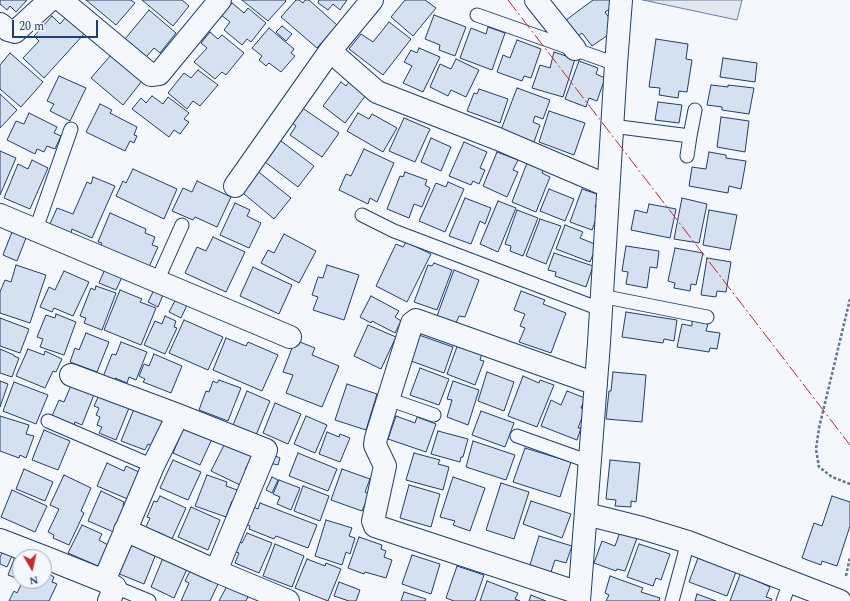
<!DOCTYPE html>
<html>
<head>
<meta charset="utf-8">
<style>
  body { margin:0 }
  #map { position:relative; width:850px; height:601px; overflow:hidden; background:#f4f7fb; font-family:Spectral,serif }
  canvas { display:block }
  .north { position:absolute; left:12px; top:549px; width:40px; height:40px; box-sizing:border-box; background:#f4f7fb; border:1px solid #9eadc5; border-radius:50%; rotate:171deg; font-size:11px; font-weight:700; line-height:16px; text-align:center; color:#1d3f73 }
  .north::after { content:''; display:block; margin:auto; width:14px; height:18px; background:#c62828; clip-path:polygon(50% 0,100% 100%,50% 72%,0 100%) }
  .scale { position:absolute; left:12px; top:20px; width:86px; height:18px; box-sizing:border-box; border:2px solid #1d3f73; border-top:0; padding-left:5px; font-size:12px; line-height:14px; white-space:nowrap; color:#1d3f73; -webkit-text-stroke:3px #f4f7fb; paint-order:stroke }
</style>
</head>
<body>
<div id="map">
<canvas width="850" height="601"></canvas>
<div class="north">N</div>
<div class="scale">20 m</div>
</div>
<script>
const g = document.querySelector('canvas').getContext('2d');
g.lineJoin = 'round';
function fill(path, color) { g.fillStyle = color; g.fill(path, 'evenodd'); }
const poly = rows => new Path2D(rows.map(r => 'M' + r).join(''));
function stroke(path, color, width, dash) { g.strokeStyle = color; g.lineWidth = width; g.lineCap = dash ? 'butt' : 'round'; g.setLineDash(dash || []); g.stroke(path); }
const parking = poly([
  [643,0,742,0,737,20,643,0]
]);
fill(parking, '#e3e8f0');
stroke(parking, '#687fa3', 1);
const building = poly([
  [0,0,27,0,16,12,10,6,7,10,0,4,0,0],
  [86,0,131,0,135,3,116,25,86,0],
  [142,0,182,0,189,6,173,26,142,0],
  [242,0,285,0,286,1,268,21,242,0],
  [296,0,299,0,303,3,305,0,309,0,337,25,317,48,281,17,296,0],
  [319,0,347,0,340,10,333,4,328,10,318,3,319,0],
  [405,0,425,0,436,8,413,36,391,17,405,0],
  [593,0,610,0,614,6,605,12,612,22,607,26,611,33,592,46,582,33,578,36,566,20,593,0],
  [232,3,244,13,248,8,266,23,251,42,247,39,242,45,224,30,230,22,221,15,232,3],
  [149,10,176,33,160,53,154,48,146,57,125,39,149,10],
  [434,15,466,27,455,56,439,50,440,45,425,39,434,15],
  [52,16,60,24,66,17,84,34,44,78,23,58,39,41,34,36,52,16],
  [389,22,411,39,383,75,349,49,361,34,373,42,389,22],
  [282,26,292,34,286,41,276,32,282,26],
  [488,27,505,33,492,70,460,58,471,28,486,34,488,27],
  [269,28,294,49,291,53,295,56,281,72,269,63,266,66,259,60,262,56,252,48,269,28],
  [210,32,218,39,222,35,244,53,226,75,222,72,215,79,194,62,207,48,201,43,210,32],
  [656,39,688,44,686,59,692,60,687,92,679,91,678,98,659,95,660,88,649,87,656,39],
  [517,40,541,49,531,78,524,76,522,81,497,72,503,55,510,58,517,40],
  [419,48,440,57,423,92,403,83,412,66,404,62,411,50,417,53,419,48],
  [554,52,575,59,563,97,532,88,540,65,550,68,554,52],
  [10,53,43,82,21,107,0,89,0,65,10,53],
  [111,55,142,81,123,105,91,78,111,55],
  [723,58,757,63,755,82,720,77,723,58],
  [456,59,479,70,466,97,451,90,448,96,430,87,440,64,451,69,456,59],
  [579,61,598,68,596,74,605,78,597,101,589,98,586,107,565,99,579,61],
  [198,70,218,85,200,106,193,101,187,109,168,93,184,73,191,78,198,70],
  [59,76,86,88,70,121,50,111,54,104,47,101,59,76],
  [341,82,346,86,349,82,366,95,345,123,323,106,341,82],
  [711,85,728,87,728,85,754,88,749,114,722,110,722,107,707,105,711,85],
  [517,88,550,100,543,119,535,116,533,122,540,125,534,142,501,130,517,88],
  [479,89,508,99,500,123,467,111,474,93,477,94,479,89],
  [0,94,17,110,0,128,0,94],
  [152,96,163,104,168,97,189,113,184,119,189,122,180,134,174,130,169,137,132,109,141,98,146,103,152,96],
  [658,102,682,105,679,123,655,120,658,102],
  [100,104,112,110,110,113,137,127,134,135,137,136,134,143,130,141,125,151,86,132,100,104],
  [301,107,339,133,322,157,290,135,296,126,290,121,301,107],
  [549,111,585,123,574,155,539,142,549,111],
  [29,113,57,127,54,133,61,136,55,149,47,146,44,152,37,149,35,154,7,140,16,121,24,124,29,113],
  [358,113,369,119,372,114,397,128,383,152,347,131,358,113],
  [721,117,749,121,745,152,717,147,721,117],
  [404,118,430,129,415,162,389,151,404,118],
  [277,138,314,166,298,187,265,162,270,156,266,152,277,138],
  [431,138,451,147,441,171,421,162,431,138],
  [464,142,487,152,480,168,485,170,479,184,473,181,471,185,449,176,464,142],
  [364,149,394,163,377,202,370,198,368,204,339,190,346,174,351,176,364,149],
  [0,151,16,158,0,195,0,151],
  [497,152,518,160,513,170,518,172,507,197,483,186,497,152],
  [709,152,726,155,726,158,746,161,741,189,729,186,728,193,689,186,692,167,706,169,709,152],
  [32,160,48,168,30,209,4,198,18,164,28,169,32,160],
  [527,163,544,169,542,173,550,177,536,212,512,202,527,163],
  [133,169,177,189,164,219,116,196,123,181,126,183,133,169],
  [255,169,291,198,274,219,243,193,255,169],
  [405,172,427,180,425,185,430,188,422,207,414,204,409,218,387,209,400,176,403,177,405,172],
  [93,177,115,186,92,238,72,229,71,233,50,224,57,208,73,214,87,182,91,184,93,177],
  [197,181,231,197,217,227,195,217,193,220,172,211,183,188,192,192,197,181],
  [448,182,464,189,445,232,419,221,436,183,446,187,448,182],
  [549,189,574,199,565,221,540,211,549,189],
  [582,189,600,195,595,207,600,209,592,230,570,222,582,189],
  [465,198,491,208,485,224,480,221,471,244,449,236,465,198],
  [682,198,707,204,699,243,674,239,682,198],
  [498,201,516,208,498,252,480,244,498,201],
  [235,203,250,210,247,216,261,223,249,248,220,235,235,203],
  [649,204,676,209,670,238,631,230,635,210,647,213,649,204],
  [517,210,538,218,523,256,510,251,511,246,505,244,517,210],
  [709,210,737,215,730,250,703,245,709,210],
  [110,213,146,229,145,233,155,237,152,245,158,247,149,267,100,247,102,243,98,242,110,213],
  [540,219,561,226,546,264,526,256,540,219],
  [565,225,583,232,580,238,597,245,590,262,556,249,565,225],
  [12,232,26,238,17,261,3,255,12,232],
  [284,234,316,251,299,283,261,263,268,250,274,253,284,234],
  [213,237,245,252,226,292,185,273,197,247,206,251,213,237],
  [406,242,431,254,407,302,376,286,396,244,403,247,406,242],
  [626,246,659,251,657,268,650,267,647,288,626,284,628,272,622,271,626,246],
  [675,248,703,253,696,285,691,284,690,291,674,288,675,283,668,281,675,248],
  [554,253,593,266,586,287,555,276,556,272,548,270,554,253],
  [707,258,731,262,726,292,717,291,716,297,701,295,707,258],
  [434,263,452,270,437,310,414,302,428,265,432,266,434,263],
  [16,265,46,275,30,323,0,313,0,292,5,280,11,282,16,265],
  [327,265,359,275,344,320,313,310,318,297,312,295,318,277,323,278,327,265],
  [253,267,292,285,279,314,240,296,253,267],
  [105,269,122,277,116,290,99,283,105,269],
  [454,270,479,280,465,317,459,316,456,323,437,316,454,270],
  [64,271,89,282,73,316,54,308,52,312,40,307,49,287,55,290,64,271],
  [96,286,116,293,102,330,84,323,86,318,80,316,91,288,95,290,96,286],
  [120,290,142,299,140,302,156,308,141,345,104,330,120,290],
  [154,290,163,295,158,307,148,302,154,290],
  [521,291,545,300,543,304,566,313,551,353,519,342,525,328,520,326,525,314,514,310,521,291],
  [371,296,399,311,395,317,401,321,395,333,372,321,371,323,360,317,371,296],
  [177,297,188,303,181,318,169,312,177,297],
  [626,312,677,320,674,341,664,339,663,343,622,337,626,312],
  [56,314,76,322,64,355,40,347,43,339,37,337,46,315,55,318,56,314],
  [165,316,176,321,174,327,177,328,165,354,144,345,155,321,162,324,165,316],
  [0,318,29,329,20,353,0,346,0,318],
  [184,320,223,337,208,370,169,353,184,320],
  [692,321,708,324,706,331,720,333,717,349,710,348,709,352,677,347,682,324,692,326,692,321],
  [368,325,396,337,381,369,354,356,368,325],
  [86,333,109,342,97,372,70,362,75,348,79,350,86,333],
  [419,335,453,347,444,373,411,361,419,335],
  [226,338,246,346,248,342,278,355,262,391,213,370,226,338],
  [295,340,315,348,312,355,339,366,322,407,286,393,293,375,283,372,295,340],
  [121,342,147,352,136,380,129,377,127,383,115,378,114,381,103,377,112,354,116,355,121,342],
  [458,344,482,353,480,360,484,361,475,385,447,374,458,344],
  [0,349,14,355,14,356,19,358,12,377,0,373,0,349],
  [28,349,44,355,45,351,62,359,56,372,53,371,45,388,16,376,28,349],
  [154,354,182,366,171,393,143,382,145,379,139,376,144,364,149,366,154,354],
  [420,368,449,379,439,405,410,395,420,368],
  [487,372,514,382,504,411,478,401,487,372],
  [613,372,646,375,642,422,606,419,609,391,611,391,613,372],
  [523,376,539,383,540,380,554,385,537,427,508,416,523,376],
  [219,380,241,388,228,421,199,410,206,391,209,392,213,381,217,383,219,380],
  [0,381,8,384,0,407,0,381],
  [453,381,479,390,468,425,447,417,452,400,447,399,453,381],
  [14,382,48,395,36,424,3,411,14,382],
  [72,383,95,392,82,425,75,422,74,425,52,416,59,400,64,402,72,383],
  [347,384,377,394,366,430,335,420,347,384],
  [247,391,270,401,256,435,233,425,247,391],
  [567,391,585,398,581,408,585,410,578,428,581,428,577,440,541,426,551,400,561,405,567,391],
  [100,393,129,408,116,440,99,433,102,427,97,425,100,417,96,415,99,408,94,406,100,393],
  [275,403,301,414,288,444,263,433,275,403],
  [134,409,163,421,153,446,148,444,145,450,121,441,134,409],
  [481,411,514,423,505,447,472,435,481,411],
  [0,416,29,425,26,434,34,436,26,458,20,455,19,458,0,451,0,416],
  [306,416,327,425,315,453,294,444,306,416],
  [396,416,415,423,417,417,436,424,426,452,388,439,396,416],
  [184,427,212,439,200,465,173,453,184,427],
  [44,430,70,441,58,470,32,460,44,430],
  [438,431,468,439,463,457,461,457,460,462,431,454,438,431],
  [327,432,339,437,340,434,350,438,340,462,319,454,327,432],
  [473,441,515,455,506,480,466,467,473,441],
  [225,443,252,455,245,470,247,471,240,485,211,471,225,443],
  [525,448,571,462,560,497,513,482,525,448],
  [298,453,337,469,328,491,289,476,298,453],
  [414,453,440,460,438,464,449,467,443,490,406,480,414,453],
  [273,455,280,458,278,465,270,463,273,455],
  [173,460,201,472,188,500,160,488,173,460],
  [610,460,640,463,636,502,631,501,631,507,615,506,616,500,606,499,610,460],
  [107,463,124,471,126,466,141,473,130,500,97,486,107,463],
  [24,469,53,482,45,501,16,489,24,469],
  [342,469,370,479,365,492,369,494,362,511,331,500,342,469],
  [64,475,91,488,81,511,84,513,69,545,53,538,54,535,48,532,59,509,50,505,64,475],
  [207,475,227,482,226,486,240,491,236,503,232,501,226,517,195,506,207,475],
  [272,477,278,480,272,493,266,490,272,477],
  [453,477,485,488,470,531,453,525,455,521,440,517,453,477],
  [279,480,300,488,291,510,277,504,280,497,273,494,279,480],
  [501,483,529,492,514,539,486,530,501,483],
  [409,485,440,494,431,527,400,518,409,485],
  [303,486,329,496,320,521,294,511,303,486],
  [12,490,47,506,35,532,1,517,12,490],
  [101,491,124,502,123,506,127,507,116,533,88,521,101,491],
  [160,496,186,508,172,539,158,532,157,534,145,529,150,518,147,517,154,501,157,502,160,496],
  [832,496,850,502,850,526,837,566,822,561,821,565,802,558,814,523,822,526,832,496],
  [531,501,571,514,562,538,523,524,531,501],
  [260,503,317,525,308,548,276,536,274,539,249,529,250,526,244,523,251,506,258,509,260,503],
  [191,507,220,520,208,550,178,537,191,507],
  [326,520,352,528,349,536,355,538,350,554,346,552,342,565,315,556,326,520],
  [82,525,102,534,99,540,108,545,98,566,68,553,82,525],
  [620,532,637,538,625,571,617,569,616,571,594,563,602,541,615,546,620,532],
  [247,533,272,543,259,573,235,563,239,553,236,552,240,542,242,543,247,533],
  [539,536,572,546,566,563,555,560,550,575,529,568,539,536],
  [359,537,382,545,381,549,386,551,384,557,392,560,386,578,365,572,364,574,348,568,359,537],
  [129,543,156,554,144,584,117,573,129,543],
  [275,544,304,556,292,587,263,576,275,544],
  [639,544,670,554,661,580,656,578,653,586,627,577,639,544],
  [2,553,12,556,7,567,0,564,0,557,2,553],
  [16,554,20,557,20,569,16,578,8,575,16,554],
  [412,555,440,564,431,594,402,584,412,555],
  [163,558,187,569,174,598,151,587,163,558],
  [698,558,736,572,727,596,689,582,698,558],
  [307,559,325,566,326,563,341,569,328,601,295,588,307,559],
  [457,566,484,575,475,601,454,601,446,598,457,566],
  [191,569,219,582,210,601,181,601,189,583,185,581,191,569],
  [45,572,54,577,52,582,57,584,49,601,9,601,14,591,17,593,23,581,44,581,45,572],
  [741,572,758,578,757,581,770,587,766,597,772,599,771,601,730,601,741,572],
  [610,576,643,588,641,592,660,598,659,601,606,601,609,595,605,593,610,576],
  [487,581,518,593,515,599,520,601,480,601,487,581],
  [339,582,360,590,356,601,349,601,334,596,339,582],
  [228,584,249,594,246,601,219,601,228,584],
  [404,592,426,599,425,601,401,601,404,592],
  [697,594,716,601,695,601,697,594],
  [531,595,546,601,529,601,531,595]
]);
fill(building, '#d5e0f0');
stroke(building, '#1d3f73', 1);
const lane = poly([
  [477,15,616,64],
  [612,126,690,136],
  [687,156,690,136,695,110],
  [362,215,394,231,600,309],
  [36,229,71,129],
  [157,281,182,225],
  [601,296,707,317],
  [388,399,434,415],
  [48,421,153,466],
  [517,436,590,462],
  [115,587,149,601],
  [672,601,688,542],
  [783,601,790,582]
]);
const street = poly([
  [61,0,151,75,159,74,220,0],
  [372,0,330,51,377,92,498,139,608,186],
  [536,0,575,49],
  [0,24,8,30,15,32,50,0],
  [235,186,330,51],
  [0,215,290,337],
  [71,375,178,415,266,450,216,571],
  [586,514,642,528,688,542,840,601],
  [125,530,216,571,288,601],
  [0,540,44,557],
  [44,557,104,581,115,587,109,601],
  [104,581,153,466,178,415],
  [579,593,375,526,373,521,385,466,375,445,376,438,412,323,416,320,596,384],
  [579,601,599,343,616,64,621,0]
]);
stroke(lane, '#1d3f73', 15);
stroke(street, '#1d3f73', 24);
stroke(poly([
  [850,299,819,428,816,449,819,467,832,477,850,484],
  [846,576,850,557]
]), '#5e769c', 2.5, [3, 2]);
stroke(lane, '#f4f7fb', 13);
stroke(street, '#f4f7fb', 22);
stroke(poly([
  [508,0,850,445]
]), '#c62828', 1, [14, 3, 2, 3]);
</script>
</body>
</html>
